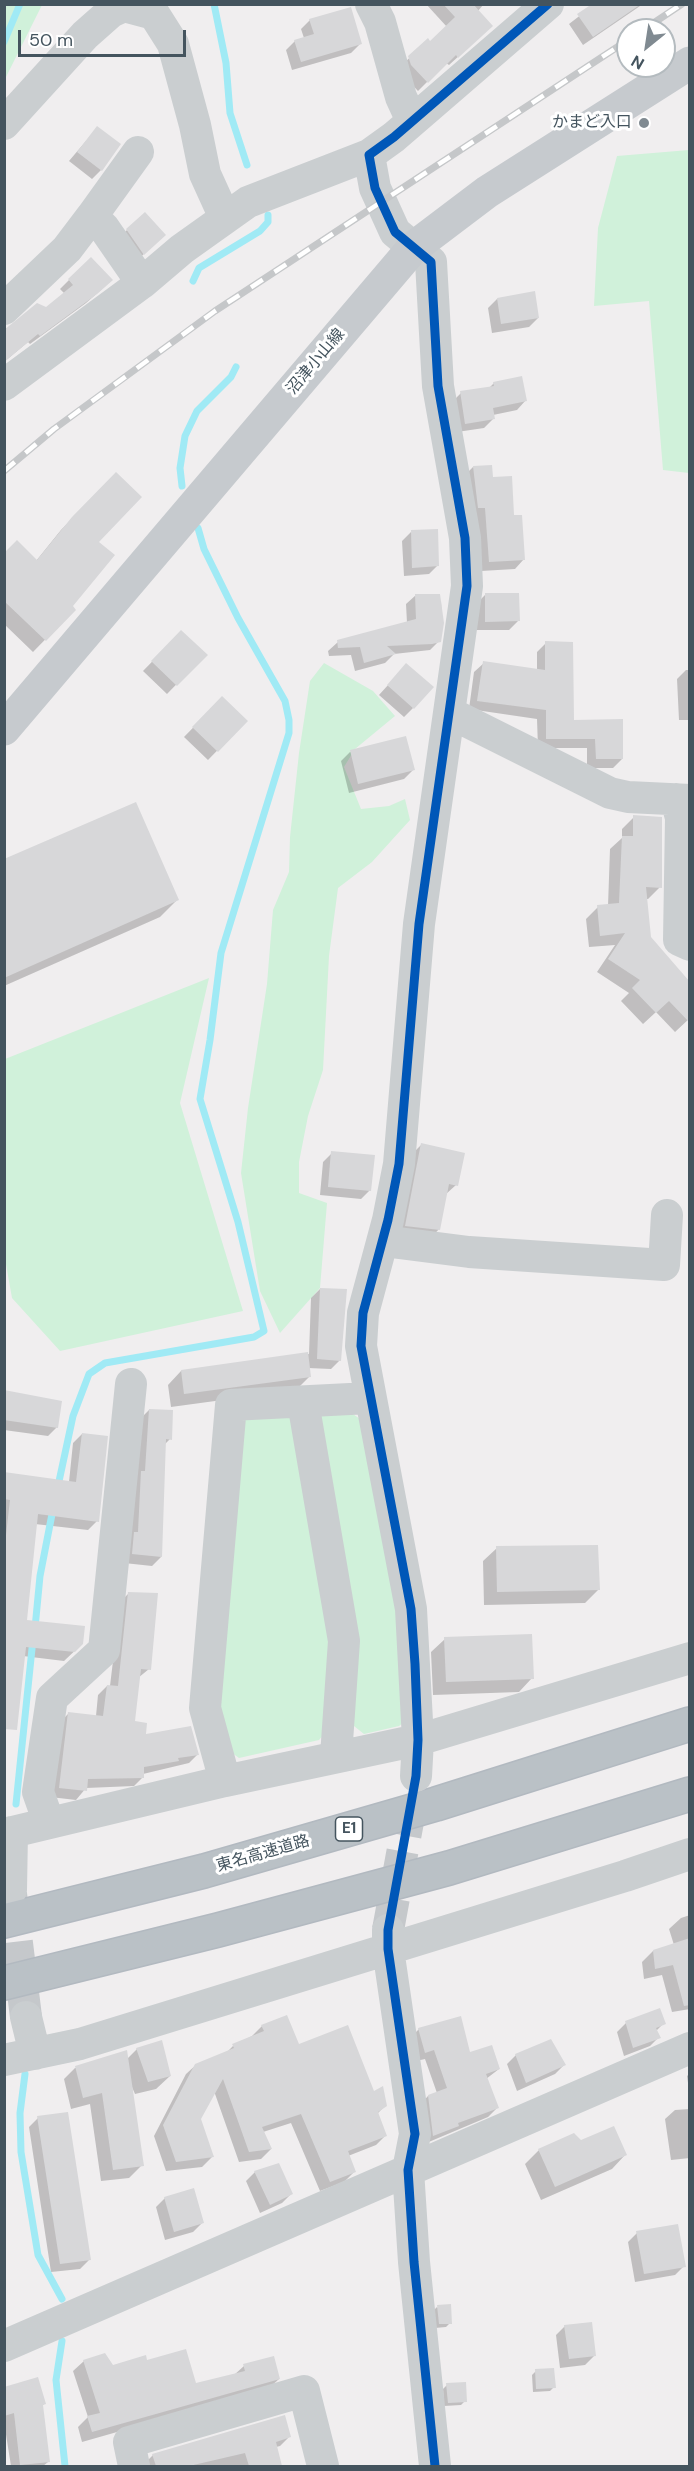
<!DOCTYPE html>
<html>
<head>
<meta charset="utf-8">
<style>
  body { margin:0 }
  #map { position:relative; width:694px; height:2471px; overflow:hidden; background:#f0eeef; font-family:"DM Sans",sans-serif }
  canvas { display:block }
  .frame { position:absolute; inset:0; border:6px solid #44545e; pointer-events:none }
  .north { position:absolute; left:616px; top:18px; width:60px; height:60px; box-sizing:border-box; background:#fff; border:2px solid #b4bbbf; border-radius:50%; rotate:210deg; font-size:16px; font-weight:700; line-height:24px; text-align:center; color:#44545e }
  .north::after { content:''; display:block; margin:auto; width:21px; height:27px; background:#808a91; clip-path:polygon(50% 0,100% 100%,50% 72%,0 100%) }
  .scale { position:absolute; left:18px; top:30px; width:168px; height:27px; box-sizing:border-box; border:3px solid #44545e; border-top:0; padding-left:8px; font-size:18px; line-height:21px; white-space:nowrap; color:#44545e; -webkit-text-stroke:4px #fff; paint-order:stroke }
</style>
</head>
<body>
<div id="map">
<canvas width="694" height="2471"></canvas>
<div class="frame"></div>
<div class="north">N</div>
<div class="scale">50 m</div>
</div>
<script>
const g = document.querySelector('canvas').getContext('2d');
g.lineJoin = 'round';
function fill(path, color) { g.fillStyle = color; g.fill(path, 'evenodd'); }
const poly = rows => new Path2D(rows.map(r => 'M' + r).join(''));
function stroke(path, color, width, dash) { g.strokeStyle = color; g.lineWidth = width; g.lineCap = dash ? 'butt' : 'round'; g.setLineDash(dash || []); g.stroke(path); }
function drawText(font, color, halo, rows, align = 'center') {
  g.font = font + ' "DM Sans","Noto Sans JP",sans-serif'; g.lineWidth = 6; g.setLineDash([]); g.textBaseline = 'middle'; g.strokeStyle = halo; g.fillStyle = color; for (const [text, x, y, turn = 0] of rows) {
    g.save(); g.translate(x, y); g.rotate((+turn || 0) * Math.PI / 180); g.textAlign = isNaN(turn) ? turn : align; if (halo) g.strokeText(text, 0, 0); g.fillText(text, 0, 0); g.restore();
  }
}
fill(poly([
  [5,4,42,5,5,79,4,5],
  [689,150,690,150,689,473,663,470,649,301,594,306,598,228,617,156],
  [324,663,373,691,395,716,355,749,344,767,361,809,389,806,405,799,410,820,372,862,338,888,329,956,323,1070,308,1116,299,1162,299,1193,327,1203,320,1288,280,1333,260,1291,241,1173,248,1108,267,984,273,910,289,872,290,837,299,753,310,681],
  [209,978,180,1103,243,1311,60,1351,12,1298,4,1253,5,1059],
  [324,1410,350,1412,363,1421,401,1612,407,1720,399,1726,364,1734,349,1722,315,1422],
  [284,1413,296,1423,332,1643,330,1727,319,1740,239,1758,224,1747,217,1709,238,1427,249,1414]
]), '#d0f1da');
fill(poly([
  [426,4,484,4,477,12,482,35,449,65,446,63,418,91,402,74,400,67,428,40,430,43,447,27],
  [595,4,643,4,583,45,569,24],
  [310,20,360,44,351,53,292,70,286,50,295,41,304,38,301,29],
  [97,128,101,170,92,179,69,161],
  [127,230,155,244,135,262,118,239],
  [69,280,102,289,86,303,30,344,28,342,4,362,4,328,9,328,46,309,65,294,60,289],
  [497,299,538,318,529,327,492,333,488,308],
  [494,383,526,400,517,410,493,415,493,419,484,428,457,432,452,402,461,393,489,388],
  [473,467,492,479,513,517,524,559,515,569,481,571,464,476],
  [116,474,97,542,71,607,74,610,33,652,4,624,4,555,36,561,61,530],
  [411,532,438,565,429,574,404,576,402,541],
  [416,595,441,601,442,623,439,641,430,650,394,654,385,663,355,671,351,655,329,656,328,651,338,642,407,623,406,604],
  [485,595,518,621,509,630,477,630,476,604],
  [181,632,205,655,167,694,143,671],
  [546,643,572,721,622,759,613,768,587,768,587,748,538,748,537,719,469,709,474,672,484,663,537,670,537,652],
  [686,670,690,670,690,734,689,720,679,720,677,679],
  [398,674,413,708,404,717,379,695],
  [222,698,246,721,208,760,184,737],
  [350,752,413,770,404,779,349,793,341,761],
  [634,817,660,887,648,899,645,899,649,938,687,981,690,979,690,1018,675,1032,656,1012,643,1024,621,1001,629,993,597,972,615,945,589,947,586,919,598,907,608,906,610,849,622,838,622,829],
  [4,861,177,900,160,917,4,986],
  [422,1144,456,1185,446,1194,439,1229,430,1239,397,1234,413,1153],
  [332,1153,370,1190,361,1199,320,1195,323,1162],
  [320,1289,340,1360,331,1369,308,1368,310,1376,296,1390,171,1407,168,1385,181,1371,309,1354,311,1298],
  [4,1392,57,1427,48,1436,4,1430],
  [149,1410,170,1439,165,1444,161,1557,152,1566,124,1563,140,1419],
  [82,1434,97,1521,88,1530,35,1524,25,1622,82,1644,64,1661,23,1656,4,1711,4,1473,69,1482,73,1443],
  [497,1548,599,1589,585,1603,484,1605,483,1561],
  [129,1593,149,1669,138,1678,133,1723,144,1736,198,1754,189,1763,143,1774,143,1777,134,1786,86,1788,76,1800,50,1797,60,1722,69,1713,96,1716,98,1695,107,1686,110,1686,120,1602],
  [445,1639,532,1678,519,1692,433,1695,431,1652],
  [690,1915,690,2009,672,2012,662,1975,644,1979,642,1962,653,1951,674,1945,669,1929,681,1918],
  [626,2023,664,2023,656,2031,659,2037,650,2046,624,2056,617,2032],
  [262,2026,373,2093,385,2106,377,2114,386,2135,376,2145,348,2156,354,2172,344,2182,320,2191,291,2123,263,2132,271,2149,261,2159,239,2162,214,2091,199,2119,212,2157,202,2167,166,2171,154,2136,186,2074,197,2064,227,2052,233,2046,252,2036],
  [419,2029,499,2069,486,2079,497,2108,488,2117,424,2144,419,2106,428,2096,437,2093,425,2059,416,2061,410,2038],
  [137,2049,170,2076,156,2089,135,2094,132,2087,141,2166,129,2178,101,2181,90,2104,71,2109,64,2079,75,2068,127,2059],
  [516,2055,564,2065,555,2074,517,2091,507,2064],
  [690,2073,690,2097,687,2076],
  [690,2109,690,2158,671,2160,665,2119,675,2110],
  [38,2118,89,2260,80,2269,51,2272,29,2127],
  [581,2142,625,2155,612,2169,541,2200,525,2164,539,2150],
  [255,2172,291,2194,282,2203,260,2213,246,2181],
  [165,2198,202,2223,193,2232,165,2240,156,2207],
  [637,2233,684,2266,675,2275,635,2282,628,2242],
  [437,2307,450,2323,446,2327,435,2328,433,2311],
  [565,2326,594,2356,585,2365,560,2368,556,2335],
  [84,2361,112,2367,146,2362,195,2385,234,2375,244,2366,279,2379,268,2389,82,2442,78,2427,88,2417,73,2371],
  [536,2371,554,2387,550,2391,533,2392,532,2375],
  [447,2385,465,2401,461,2405,444,2406,443,2389],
  [4,2389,44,2404,42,2406,48,2462,43,2466,11,2466,4,2422],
  [289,2437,280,2446,276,2447,281,2466,145,2466,144,2464,153,2455]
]), '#0003');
stroke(poly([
  [214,4,226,63,230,113,247,165],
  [4,42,20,4],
  [193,281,199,268,260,231,268,222,268,215],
  [182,486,180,468,185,436,197,411,231,377,236,367],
  [58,1486,73,1416,89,1374,105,1363,254,1337,264,1331,238,1222,200,1099,210,1040,221,953,289,733,289,720,285,701,238,618,204,549,198,528],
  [35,1628,40,1576,53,1509],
  [16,1804,33,1639],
  [25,2074,20,2113,21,2152,38,2255,62,2299],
  [62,2341,56,2380,65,2466]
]), '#a0eaf5', 7);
fill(poly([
  [443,4,473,4,493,26,458,58,456,55,428,83,411,65,408,56,428,38,430,41,455,17],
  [592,4,641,4,593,37,577,14],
  [351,7,362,44,301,62,294,40,314,34,309,19],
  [97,126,121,144,102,171,77,152],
  [145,212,166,235,144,255,126,229],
  [91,257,113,280,97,294,40,336,38,334,4,362,4,330,37,303,46,307,73,285,68,279],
  [535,291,539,318,501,324,497,298],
  [522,376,527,401,493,408,495,419,465,424,460,391,494,386,493,382],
  [492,465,493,477,512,476,514,515,522,515,525,560,489,562,485,508,478,508,473,466],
  [116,472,142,497,99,542,115,555,73,606,76,610,46,641,4,601,4,553,17,540,37,560,72,517],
  [438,529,439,566,412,568,411,530],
  [485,593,519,593,520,621,485,622],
  [415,594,440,594,444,623,441,642,432,644,387,646,396,654,364,663,360,647,338,648,337,640,416,619],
  [181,630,208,655,177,686,151,661],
  [545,641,573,642,574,720,623,719,623,759,596,759,595,739,546,739,546,710,477,701,483,661,545,670],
  [406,663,434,687,414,709,387,685],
  [222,696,248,721,218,752,192,727],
  [406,736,415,770,358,784,350,750],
  [136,802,179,900,4,978,4,859],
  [633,815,662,817,662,888,646,887,651,937,690,982,690,1023,669,1001,656,1013,632,988,640,980,608,959,625,933,600,936,597,905,619,903,622,836,633,836],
  [421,1143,465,1153,458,1186,449,1184,440,1230,405,1226],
  [331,1151,375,1155,371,1191,328,1187],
  [320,1288,347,1289,341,1361,317,1359],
  [308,1352,311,1377,184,1394,181,1370],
  [4,1390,62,1401,58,1428,4,1420],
  [149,1409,173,1410,172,1440,166,1439,162,1557,132,1554,134,1532,138,1532,141,1471,145,1471],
  [82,1433,108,1436,99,1522,38,1514,27,1620,85,1626,83,1644,75,1652,26,1647,17,1730,4,1729,4,1553,10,1500,4,1499,4,1472,76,1482],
  [598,1545,600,1590,497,1592,496,1546],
  [128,1592,158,1593,151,1670,141,1669,135,1721,147,1723,146,1734,191,1726,199,1755,178,1758,179,1761,144,1767,144,1778,88,1779,87,1791,59,1788,68,1712,103,1716,107,1685,118,1686],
  [532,1634,534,1679,446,1682,444,1637],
  [690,1938,690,2005,684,2006,673,1965,655,1969,653,1950],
  [660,2008,666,2024,656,2028,661,2038,633,2048,625,2021],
  [287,2015,299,2044,348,2025,374,2091,383,2086,387,2106,378,2112,387,2136,348,2151,356,2172,330,2182,301,2114,262,2127,272,2149,249,2152,223,2079,201,2119,214,2157,176,2162,163,2125,195,2064,234,2048,232,2044,264,2031,261,2025],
  [461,2016,470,2052,492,2045,500,2069,486,2074,499,2108,458,2123,459,2126,433,2136,428,2095,447,2088,434,2050,425,2053,418,2028],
  [551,2039,566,2065,526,2083,515,2054],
  [162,2040,171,2076,148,2082,136,2048],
  [127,2050,144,2166,113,2170,102,2093,83,2098,75,2066],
  [68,2112,91,2260,60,2264,37,2116],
  [614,2126,627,2155,555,2187,538,2149,574,2133,581,2140],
  [279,2163,293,2194,270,2205,254,2171],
  [194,2188,204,2223,174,2232,164,2197],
  [678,2224,686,2267,644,2274,636,2231],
  [451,2304,452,2324,439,2324,437,2305],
  [592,2322,596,2356,569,2359,564,2325],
  [186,2349,196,2383,245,2371,243,2364,274,2356,280,2379,92,2432,87,2416,100,2413,83,2360,105,2353,113,2365,146,2355,147,2360],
  [554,2368,556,2388,536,2389,535,2369],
  [38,2377,46,2404,43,2405,50,2462,20,2465,14,2413,4,2416,4,2387],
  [466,2382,467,2402,448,2403,446,2383],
  [285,2415,291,2437,276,2442,282,2466,249,2466,245,2453,189,2466,156,2466,152,2454]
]), '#d7d7d9');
stroke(poly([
  [11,1894,26,2017],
  [388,1930,414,1789]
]), '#c5c8cb', 32, [32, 16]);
const highway = poly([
  [4,1921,204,1871,436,1804,690,1724],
  [4,1983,218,1930,449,1868,690,1794]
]);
stroke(highway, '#b2b9c0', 36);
stroke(poly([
  [371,4,380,22,401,97,412,121],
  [4,124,85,35,111,12,124,6,154,14,173,44,195,125,205,174,225,218],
  [92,216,138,152],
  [4,309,67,249,92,216,104,228,142,283],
  [4,385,142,283,182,249,248,202,369,155],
  [450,713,610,793,628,797,690,800],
  [676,799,681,818,679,940,690,945],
  [383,1241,469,1252,664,1265,667,1215],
  [303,1402,344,1641,336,1756],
  [416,1776,418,1740,411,1609,361,1346,363,1313,388,1220,399,1164,419,924,467,586,465,538,438,386,431,262,395,232,375,188,369,155,394,137,548,4],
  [225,1781,205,1708,231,1405,370,1398],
  [49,1823,38,1792,52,1698,104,1650,131,1384],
  [4,1834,225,1781,418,1740,690,1658],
  [11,1890,12,1832],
  [388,1930,388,1949,415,2134,408,2170,414,2262,435,2466],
  [26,2017,35,2054],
  [4,2060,80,2044,625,1876,690,1854],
  [4,2346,690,2048],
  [134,2466,129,2442,304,2391,323,2466]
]), '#caced0', 32);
stroke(poly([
  [4,729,413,248,487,192,690,63]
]), '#c6cace', 33);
stroke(highway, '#bac1c6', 33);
const rail = poly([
  [643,30,682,4],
  [4,471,54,429,215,311,628,40]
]);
stroke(rail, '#c5c7c9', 7);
stroke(rail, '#fff', 4.5, [14]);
stroke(poly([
  [435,2466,414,2262,408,2170,415,2134,388,1949,388,1930,416,1776,418,1740,415,1664,411,1609,361,1346,363,1313,388,1220,399,1164,419,924,467,586,465,538,438,386,431,262,395,232,375,188,369,155,394,137,548,4]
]), '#0057b8', 9);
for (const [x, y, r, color] of [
  [644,123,6,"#808a91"]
]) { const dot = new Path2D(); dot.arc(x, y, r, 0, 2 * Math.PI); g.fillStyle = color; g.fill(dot); stroke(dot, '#fff', 2); }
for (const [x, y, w] of [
  [349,1829,27]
]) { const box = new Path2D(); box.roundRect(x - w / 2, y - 12, w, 24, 4.5); g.fillStyle = '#fff'; g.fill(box); stroke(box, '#44545e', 1.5); }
drawText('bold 15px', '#44545e', null, [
  ["E1",349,1829]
]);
drawText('16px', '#44545e', '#fff', [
  ["かまど入口",632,123]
], 'right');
drawText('16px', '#44545e', '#fff', [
  ["沼津小山線",316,362,-50],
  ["東名高速道路",263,1854,-16]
]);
</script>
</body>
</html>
